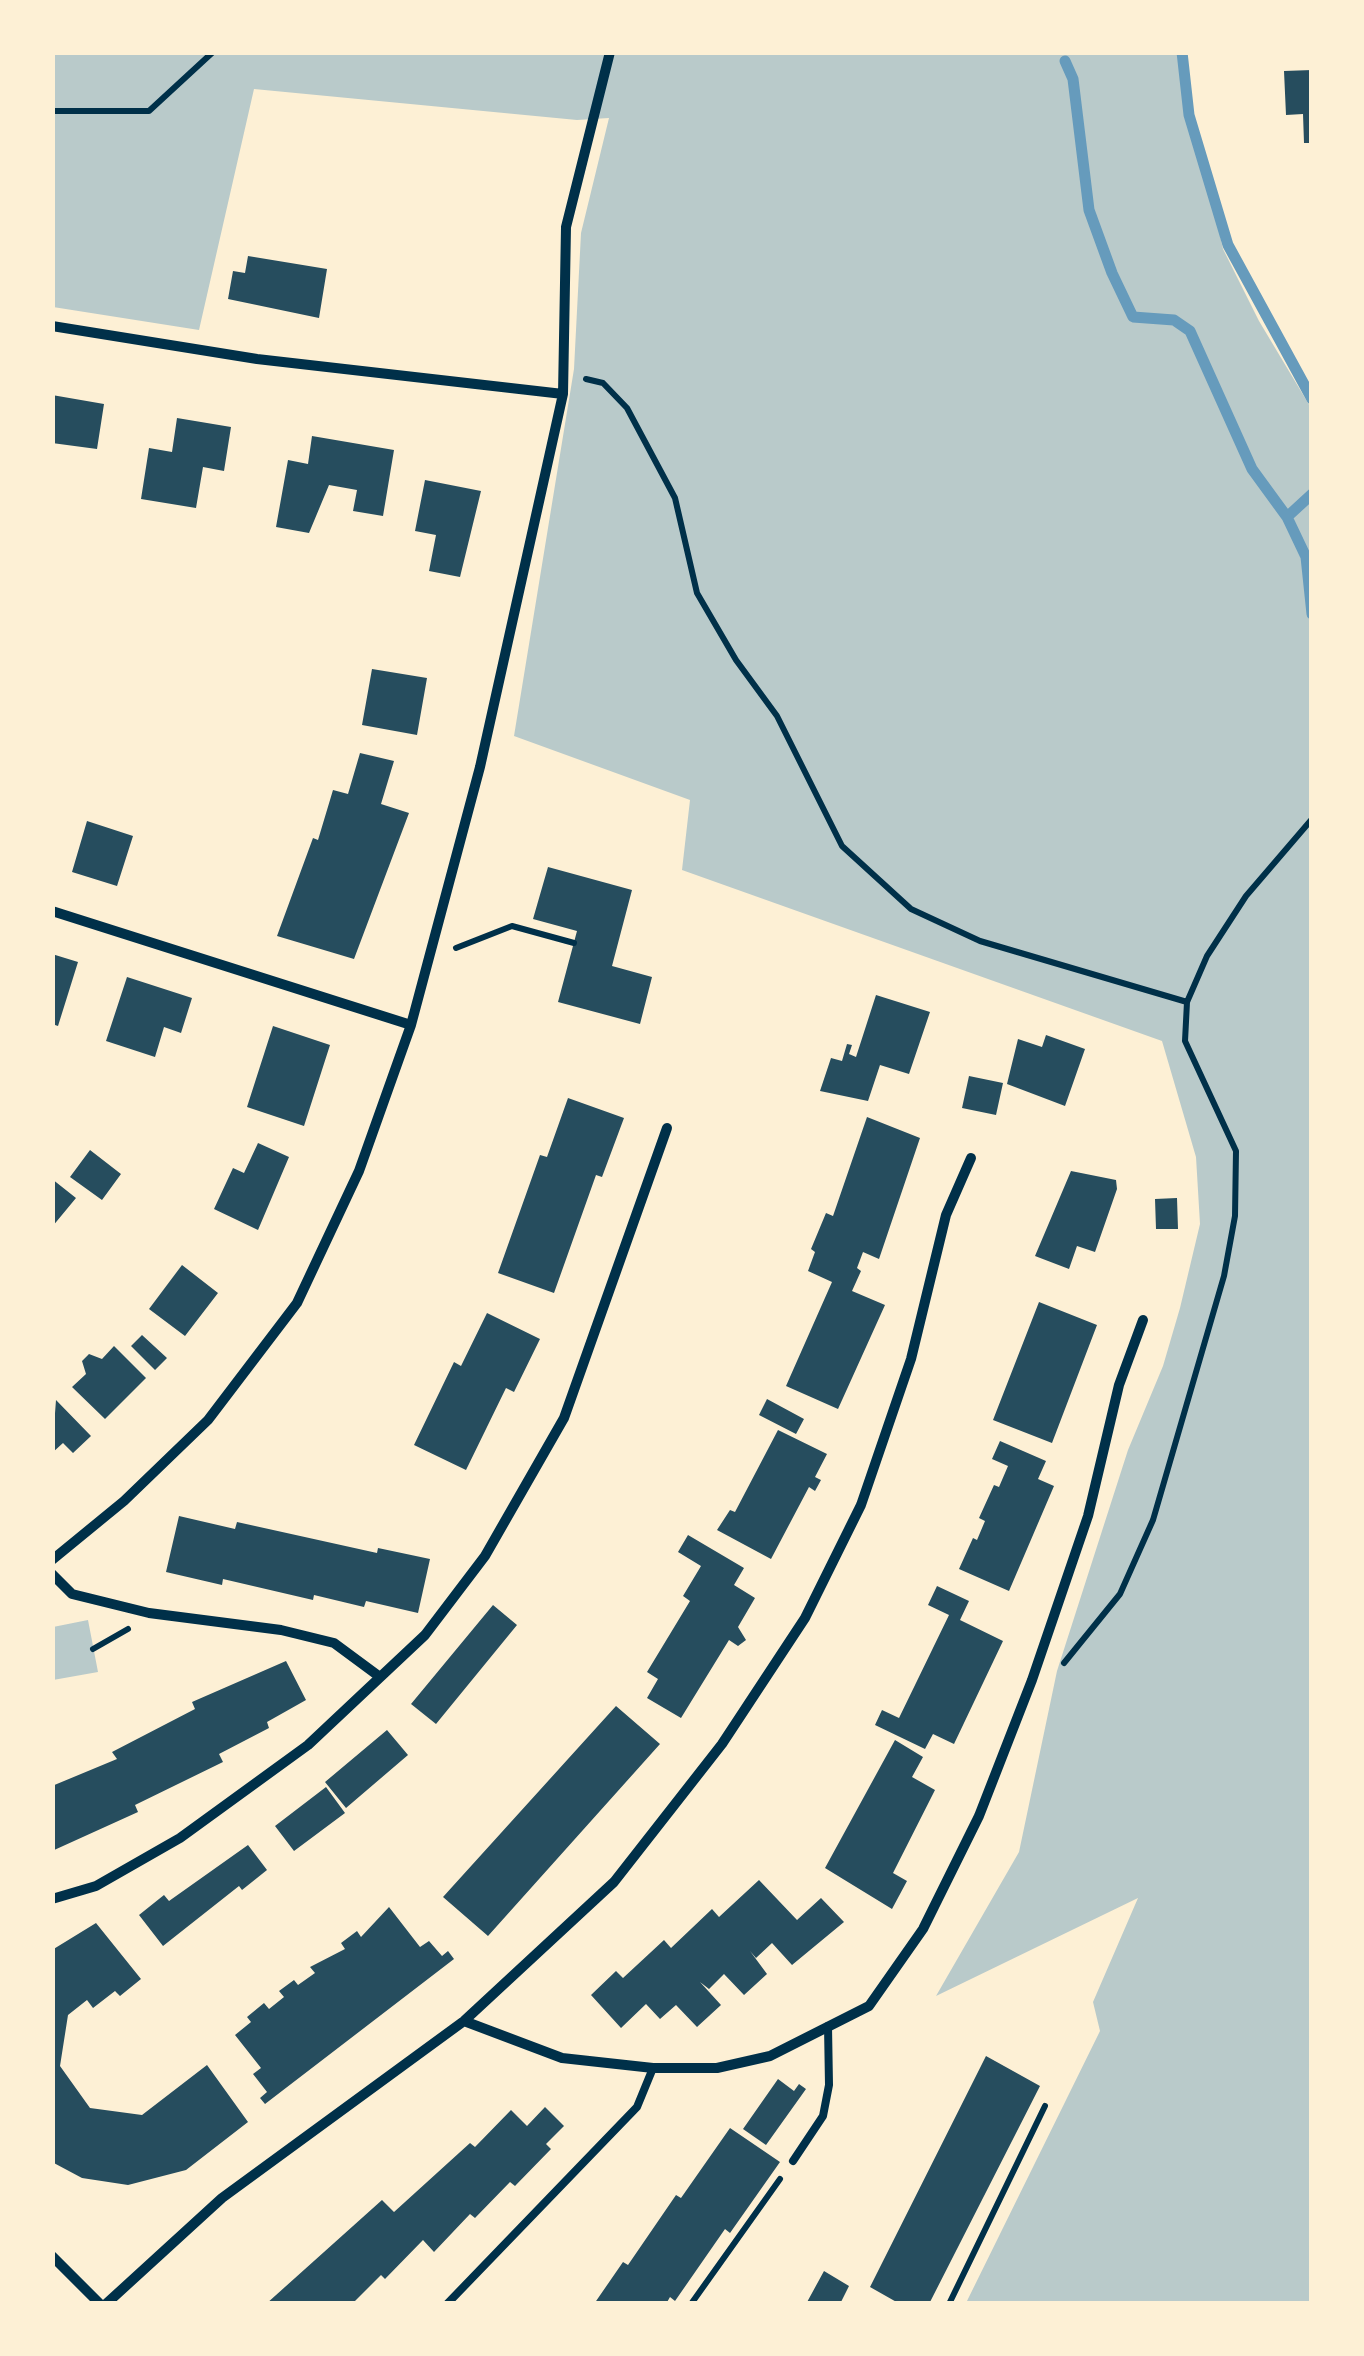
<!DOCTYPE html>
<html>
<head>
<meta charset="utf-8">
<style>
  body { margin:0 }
  #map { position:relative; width:1364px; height:2356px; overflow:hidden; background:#fdf0d5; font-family:"Archivo Narrow",sans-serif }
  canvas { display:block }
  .frame { position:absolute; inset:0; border:55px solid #fdf0d5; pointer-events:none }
</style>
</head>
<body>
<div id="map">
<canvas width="1364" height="2356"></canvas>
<div class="frame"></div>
</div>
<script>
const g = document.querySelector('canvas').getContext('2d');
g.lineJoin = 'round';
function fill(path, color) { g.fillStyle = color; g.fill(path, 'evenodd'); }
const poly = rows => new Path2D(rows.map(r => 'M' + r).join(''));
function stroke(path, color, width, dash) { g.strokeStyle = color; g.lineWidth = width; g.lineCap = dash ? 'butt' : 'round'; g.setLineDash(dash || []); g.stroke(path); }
fill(poly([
  [52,53,1185,53,1189,96,1223,249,1259,321,1311,408,1311,2303,966,2303,1100,2031,1093,2002,1138,1898,936,1996,1019,1852,1057,1671,1128,1450,1163,1366,1180,1308,1200,1224,1196,1157,1162,1041,682,870,690,800,514,736,574,369,581,233,609,118,577,120,254,89,199,330,53,307],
  [88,1620,98,1672,53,1680,53,1627]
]), '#b9caca');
stroke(poly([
  [1182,52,1189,115,1228,245,1312,399],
  [1065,61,1073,79,1089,210,1112,273,1133,317,1174,320,1190,331,1252,469,1287,517,1306,557,1312,614],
  [1287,517,1312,494]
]), '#669bbc', 11);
fill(poly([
  [1312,70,1312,143,1304,143,1303,114,1286,115,1284,71],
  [248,256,327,269,319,318,228,299,233,271,245,273],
  [52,395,104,404,97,449,52,443],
  [177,418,231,427,224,471,203,467,196,508,141,499,149,448,172,452],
  [312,436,394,450,383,516,353,511,357,490,329,485,309,533,276,527,288,460,308,464],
  [425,480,481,491,460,577,429,571,436,535,415,531],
  [372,669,427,678,417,735,362,725],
  [360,753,394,761,381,804,409,813,354,959,277,936,313,838,318,840,333,790,348,794],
  [87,821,133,836,117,886,72,872],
  [548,867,632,890,612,966,652,977,640,1024,558,1002,577,931,533,919],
  [52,954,78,962,58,1026,52,1024],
  [127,977,192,998,181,1033,164,1027,155,1057,106,1041],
  [876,995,930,1012,909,1074,880,1065,868,1101,820,1091,831,1058,842,1061,847,1044,852,1045,849,1054,856,1057],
  [273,1026,330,1045,304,1126,247,1107],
  [1046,1035,1085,1049,1065,1106,1007,1084,1018,1039,1042,1047],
  [969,1076,1003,1083,996,1115,962,1108],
  [568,1098,624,1118,602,1177,596,1175,554,1293,498,1273,540,1155,547,1157],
  [867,1117,920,1138,879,1259,863,1252,857,1268,861,1271,852,1291,885,1305,838,1409,786,1386,832,1282,808,1271,815,1252,811,1249,826,1213,833,1216],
  [258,1143,289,1157,258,1230,214,1209,233,1168,244,1173],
  [90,1150,121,1174,102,1200,70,1177],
  [1071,1171,1116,1180,1117,1189,1095,1252,1077,1246,1069,1269,1035,1256],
  [52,1179,76,1198,52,1227],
  [1177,1198,1178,1229,1156,1229,1155,1199],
  [182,1265,218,1293,185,1336,149,1309],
  [1039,1302,1097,1325,1052,1443,993,1420],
  [487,1313,540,1339,514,1392,506,1388,466,1470,414,1445,454,1362,461,1366],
  [142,1335,167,1358,155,1370,131,1346],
  [114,1346,146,1378,105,1419,72,1387,86,1374,82,1361,89,1354,102,1359],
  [767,1399,804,1419,796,1434,759,1415],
  [56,1400,91,1436,73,1453,63,1443,52,1453],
  [778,1430,827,1454,815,1477,821,1480,815,1491,809,1487,771,1559,717,1530,730,1510,735,1512],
  [1000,1441,1046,1461,1038,1479,1054,1486,1009,1591,959,1569,973,1538,977,1540,985,1521,979,1518,994,1485,999,1487,1008,1466,992,1459],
  [179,1516,235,1529,237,1522,377,1553,378,1548,430,1559,418,1613,366,1601,364,1607,314,1595,313,1600,223,1579,222,1585,166,1572],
  [688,1535,744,1568,734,1585,755,1598,738,1627,746,1640,738,1646,729,1640,681,1718,647,1698,658,1679,647,1672,690,1601,683,1596,701,1566,678,1552],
  [937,1586,969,1601,960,1620,1003,1641,954,1744,933,1734,925,1749,875,1725,882,1710,899,1718,949,1615,928,1605],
  [493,1605,517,1625,436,1724,411,1704],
  [286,1661,306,1700,267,1722,269,1728,219,1754,223,1762,135,1805,138,1812,52,1851,52,1786,117,1759,112,1752,195,1709,192,1702],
  [616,1706,660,1744,488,1936,443,1897],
  [387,1730,408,1755,346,1808,325,1782],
  [895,1740,923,1757,912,1777,935,1790,893,1873,907,1881,892,1909,825,1868],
  [326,1787,345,1813,294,1851,275,1826],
  [248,1845,267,1870,242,1890,239,1886,163,1946,139,1915,164,1895,169,1901],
  [759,1880,797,1920,821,1898,844,1922,792,1965,772,1943,756,1958,750,1951,767,1974,744,1995,724,1974,709,1989,700,1982,721,2005,697,2027,676,2005,660,2019,646,2004,621,2028,591,1995,616,1971,623,1978,664,1940,671,1948,712,1909,719,1917],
  [389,1907,420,1947,429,1941,442,1956,448,1951,454,1959,265,2104,260,2098,267,2092,253,2074,261,2068,235,2035,251,2022,247,2017,264,2003,269,2009,284,1997,279,1991,294,1980,298,1985,315,1973,310,1967,345,1949,341,1943,357,1931,361,1937],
  [96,1923,141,1979,120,1996,115,1991,93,2008,87,2000,68,2015,60,2066,90,2108,142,2115,207,2065,248,2122,186,2170,128,2185,82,2178,52,2162,52,1950],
  [986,2056,1040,2086,929,2304,900,2304,870,2287],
  [778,2079,794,2091,799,2084,806,2089,766,2145,743,2129],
  [545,2107,564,2126,546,2144,551,2149,515,2186,510,2182,475,2218,470,2214,434,2252,423,2240,385,2279,381,2275,352,2304,266,2304,382,2200,394,2212,470,2143,475,2147,511,2110,527,2126],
  [730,2128,780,2162,730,2233,725,2229,675,2301,670,2297,666,2304,594,2304,623,2262,628,2265,676,2195,681,2198],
  [824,2271,849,2286,840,2304,806,2304]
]), '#264d5e');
stroke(poly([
  [52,111,149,111,213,52],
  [586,379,603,383,627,408,675,498,697,593,736,660,777,716,842,846,911,909,980,941,1187,1002],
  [456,948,512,926,574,943],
  [93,1649,128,1629],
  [1064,1663,1120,1594,1153,1520,1224,1276,1235,1216,1236,1151,1185,1041,1187,1002,1207,956,1246,896,1312,819],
  [691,2304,780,2179],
  [949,2304,1045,2106]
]), '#003049', 6);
stroke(poly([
  [793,2161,823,2116,829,2085,828,2026],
  [447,2304,637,2107,653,2068]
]), '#003049', 8);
stroke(poly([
  [52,326,257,359,563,394],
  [52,911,411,1025],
  [52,1560,124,1501,208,1420,297,1303,359,1171,411,1025,480,767,563,394,566,227,610,52],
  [52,1574,72,1594,149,1613,281,1630,334,1643,380,1677],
  [52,1899,96,1886,180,1838,308,1745,425,1635,485,1556,564,1418,667,1128],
  [464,2021,562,2058,653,2068,717,2068,770,2056,869,2006,923,1929,979,1816,1032,1680,1088,1516,1119,1385,1143,1320],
  [52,2256,100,2304],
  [106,2304,222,2198,464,2021,614,1882,722,1744,805,1618,861,1505,911,1359,946,1215,971,1158]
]), '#003049', 10);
</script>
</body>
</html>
